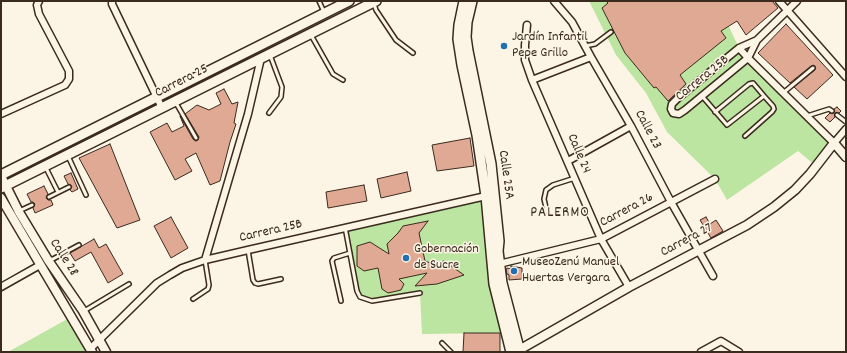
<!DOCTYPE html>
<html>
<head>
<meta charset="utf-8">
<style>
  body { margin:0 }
  #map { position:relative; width:847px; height:353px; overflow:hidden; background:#fcf5e5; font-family:Dekko,sans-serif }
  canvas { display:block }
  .frame { position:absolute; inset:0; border:2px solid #3b2a1e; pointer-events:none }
</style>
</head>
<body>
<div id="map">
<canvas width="847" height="353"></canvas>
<div class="frame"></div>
</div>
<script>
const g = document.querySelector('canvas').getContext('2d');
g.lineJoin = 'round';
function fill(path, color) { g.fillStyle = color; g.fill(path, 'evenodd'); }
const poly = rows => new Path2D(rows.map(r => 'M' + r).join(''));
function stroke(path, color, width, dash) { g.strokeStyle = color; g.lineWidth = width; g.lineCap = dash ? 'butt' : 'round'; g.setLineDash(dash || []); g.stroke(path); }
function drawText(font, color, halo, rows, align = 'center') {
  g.font = font + ' Dekko,sans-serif'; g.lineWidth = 3; g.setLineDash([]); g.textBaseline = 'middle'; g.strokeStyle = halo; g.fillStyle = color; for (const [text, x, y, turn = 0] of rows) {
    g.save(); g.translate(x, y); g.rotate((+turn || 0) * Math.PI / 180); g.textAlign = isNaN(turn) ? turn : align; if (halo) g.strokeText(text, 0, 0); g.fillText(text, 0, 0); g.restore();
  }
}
fill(poly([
  [589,1,717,1,739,48,834,143,816,166,798,151,727,200,715,179,667,132,646,93,616,55],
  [486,196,506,331,500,333,422,334,420,293,372,301,360,297,345,227],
  [71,317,92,352,8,352]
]), '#bbe5a1');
const building = poly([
  [606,1,772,1,778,8,746,35,737,21,721,31,726,38,680,75,686,84,668,101,656,87,654,88,625,53,602,8,608,3,606,1],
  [786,24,833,75,807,99,794,87,815,70,815,66,811,66,790,83,758,53,786,24],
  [224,89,232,104,238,102,234,123,236,124,230,142,220,181,210,185,196,153,185,159,192,171,175,180,150,132,167,123,172,132,184,126,180,116,193,139,196,141,198,140,199,137,185,114,197,105,209,110,221,104,216,93,224,89],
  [837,107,841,111,839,113,835,113,835,117,830,122,825,118,830,113,834,113,834,109,837,107],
  [470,138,474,166,437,171,432,145,470,138],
  [110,144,140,220,117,228,79,158,110,144],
  [407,172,411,191,381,198,377,179,407,172],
  [71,173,78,189,72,192,70,190,72,186,68,184,64,176,71,173],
  [364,185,367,201,328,208,326,192,364,185],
  [44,186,48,194,46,198,48,200,51,200,53,205,35,213,33,208,35,204,33,202,31,202,27,194,44,186],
  [171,217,188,248,171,258,154,226,171,217],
  [706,217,710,224,716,220,723,231,711,238,700,220,706,217],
  [428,221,419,233,425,261,433,264,444,261,464,275,437,284,415,286,427,273,399,279,404,284,401,290,388,293,382,289,378,268,364,271,357,266,357,246,370,242,389,254,387,244,398,233,403,226,428,221],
  [94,239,99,248,106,244,123,274,108,283,91,252,75,261,70,253,94,239],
  [511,266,522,268,522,279,509,280,509,275,507,274,506,270,507,268,511,269,511,266],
  [464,333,500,333,500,352,463,352,464,333]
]);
fill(building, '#dfa994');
stroke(building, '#3b2a1e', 1);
const service = poly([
  [319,1,324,12],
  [374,4,376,10,396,40,413,53],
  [311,35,333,74,343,80],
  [585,46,595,44,611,32],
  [783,93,813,68],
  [702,96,727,125,764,96,773,106,774,109,772,112,745,136],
  [176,103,196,138],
  [715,112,749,84,753,83,764,96],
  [269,113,281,97,282,87,270,55],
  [837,115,846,122],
  [807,116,829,109,832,111],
  [68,156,86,195],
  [46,168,58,192],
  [49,197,69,187],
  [19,211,32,205],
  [547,212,544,199,546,190,553,185,575,178],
  [345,227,357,291,360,297,372,301,420,293],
  [248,250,253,280,255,283,258,284,281,279],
  [48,260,53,259,79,245],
  [193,299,208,289,209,285,205,260],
  [341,301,332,261,334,258,350,253],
  [84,311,129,284],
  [442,343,451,352]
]);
const minor = poly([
  [112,1,112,4,162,108],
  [554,1,572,22,591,57,631,126,671,202,713,276],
  [779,1,846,77],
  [527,25,525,45,525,60,532,80,601,239,629,287],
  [757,40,739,48,677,99,672,104,671,109,673,113,679,114,685,110,748,58,757,40,797,1],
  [739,48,748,58,834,143,846,129],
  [532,80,591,57],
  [1,114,65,85,69,79,69,71,39,14,37,5,39,1],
  [568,161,631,126],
  [205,260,248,114,261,58],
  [499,264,601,239,715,179],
  [1,287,40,265],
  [90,349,157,283,170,275,182,268,205,260,248,250,486,196],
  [701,352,721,341,739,352]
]);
const tertiary = poly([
  [1,176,19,212,48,260,83,311,106,352],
  [1,198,92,352],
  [519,350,629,287,747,225,774,207,795,190,810,174,834,143,846,157]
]);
const secondary = poly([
  [464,1,459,25,458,39,462,65,477,135,486,196,494,284,511,352],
  [472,1,467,22,466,37,468,51,491,164,499,241,498,251,502,283,520,352],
  [1,175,349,1],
  [1,188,376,1]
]);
stroke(service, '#3b2a1e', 6);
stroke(minor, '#3b2a1e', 9);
stroke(tertiary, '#3b2a1e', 11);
stroke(secondary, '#3b2a1e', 12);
stroke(service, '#fcf5e5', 3);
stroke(minor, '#fcf5e5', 6);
stroke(tertiary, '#fcf5e5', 8);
stroke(secondary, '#fcf5e5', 9);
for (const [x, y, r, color] of [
  [504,46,4,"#1f6fb2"],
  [406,258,4,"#1f6fb2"],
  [514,271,4,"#1f6fb2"]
]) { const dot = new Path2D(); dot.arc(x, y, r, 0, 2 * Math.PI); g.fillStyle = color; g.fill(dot); stroke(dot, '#fcf5e5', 1.5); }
drawText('14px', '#3b2a1e', '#fcf5e5', [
  ["Jardín Infantil",512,38],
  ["Pepe Grillo",512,54],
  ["Gobernación",414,250],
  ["de Sucre",414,266],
  ["MuseoZenú Manuel",522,263],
  ["Huertas Vergara",522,279]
], 'left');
drawText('14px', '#3b2a1e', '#fcf5e5', [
  ["Carrera 25B",703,79,-39],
  ["Carrera 25",182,82,-27],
  ["Calle 23",647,130,62],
  ["Calle 24",578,154,67],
  ["Calle 25A",505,175,82],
  ["Carrera 26",627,211,-28],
  ["Carrera 25B",271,232,-13],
  ["Carrera 27",687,241,-28],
  ["Calle 28",63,258,57]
]);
g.letterSpacing = '1px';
drawText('15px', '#3b2a1e', '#fcf5e5', [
  ["PALERMO",560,214]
]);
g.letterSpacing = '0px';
</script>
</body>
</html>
